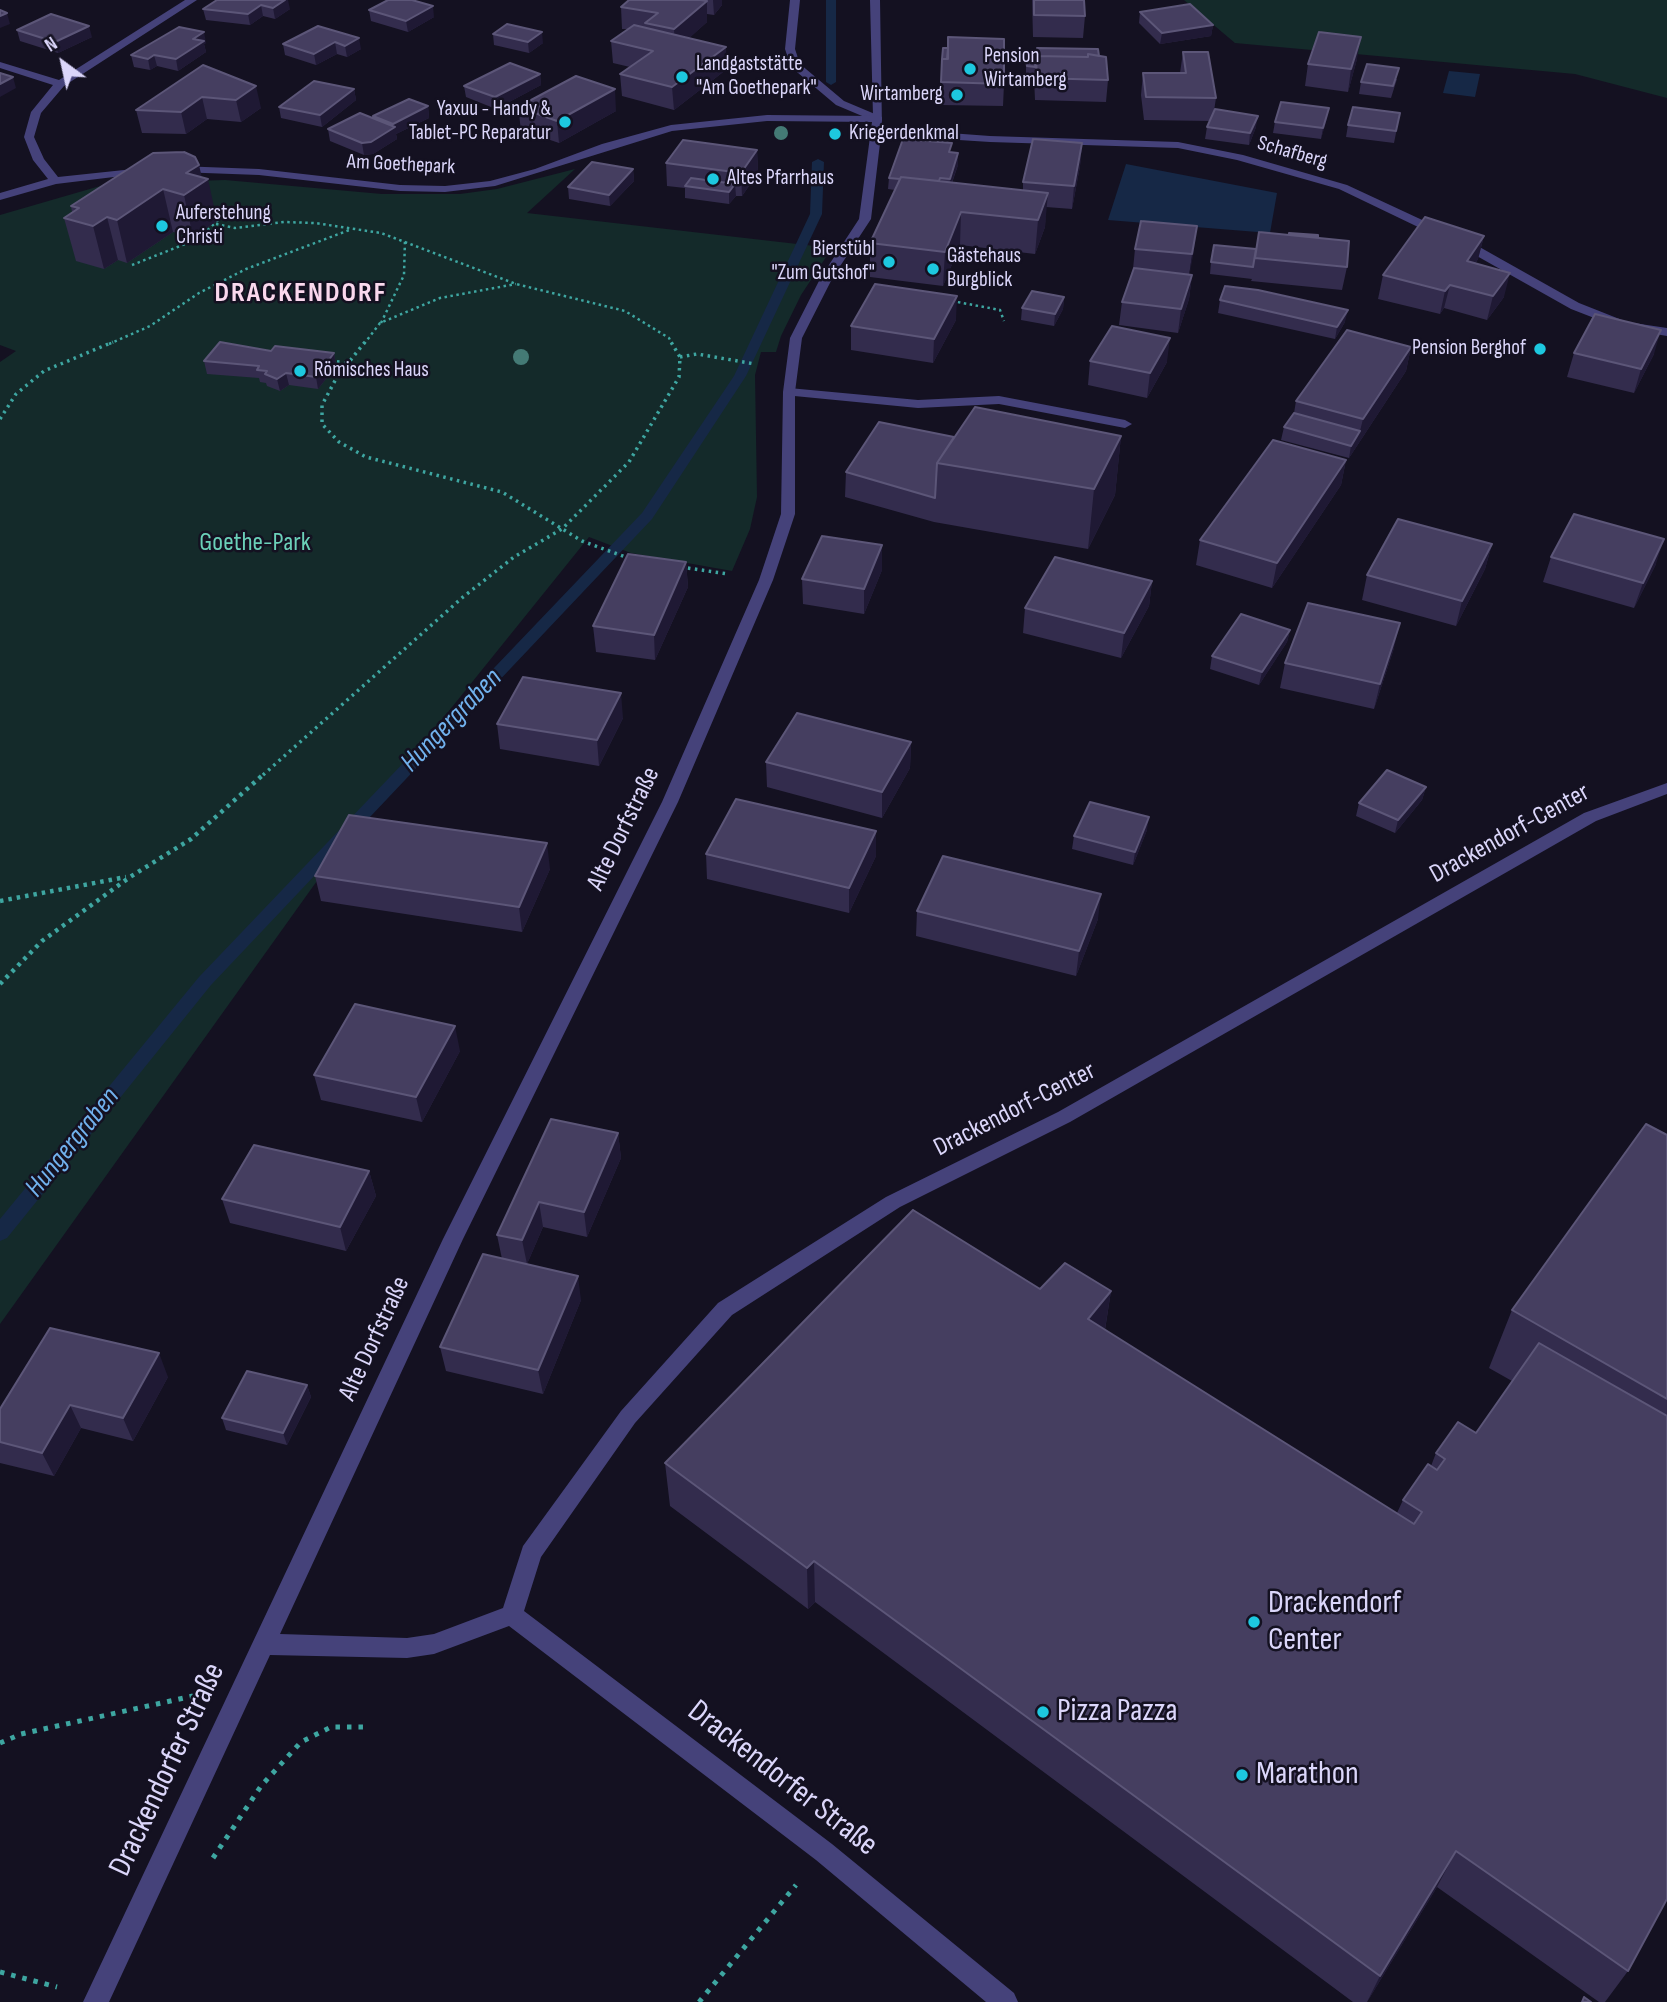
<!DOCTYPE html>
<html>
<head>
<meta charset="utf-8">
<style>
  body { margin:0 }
  #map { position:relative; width:1667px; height:2002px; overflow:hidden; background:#141121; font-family:"Sofia Sans Condensed",sans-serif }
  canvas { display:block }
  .north { position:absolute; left:28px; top:28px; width:70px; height:70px; -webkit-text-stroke:5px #141121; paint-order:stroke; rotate:327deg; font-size:19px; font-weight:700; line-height:28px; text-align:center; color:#dbd6fa }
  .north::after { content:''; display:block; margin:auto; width:24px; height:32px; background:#dbd6fa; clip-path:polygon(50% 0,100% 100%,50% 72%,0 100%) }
</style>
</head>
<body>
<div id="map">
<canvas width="1667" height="2002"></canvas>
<div class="north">N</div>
</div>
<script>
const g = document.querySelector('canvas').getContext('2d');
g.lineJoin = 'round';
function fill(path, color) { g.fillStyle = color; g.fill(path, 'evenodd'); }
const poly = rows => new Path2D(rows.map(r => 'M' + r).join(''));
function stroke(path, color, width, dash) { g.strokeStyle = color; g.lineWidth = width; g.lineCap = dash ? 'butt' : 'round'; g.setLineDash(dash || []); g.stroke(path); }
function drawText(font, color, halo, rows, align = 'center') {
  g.font = font + ' "Sofia Sans Condensed",sans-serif'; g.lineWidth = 5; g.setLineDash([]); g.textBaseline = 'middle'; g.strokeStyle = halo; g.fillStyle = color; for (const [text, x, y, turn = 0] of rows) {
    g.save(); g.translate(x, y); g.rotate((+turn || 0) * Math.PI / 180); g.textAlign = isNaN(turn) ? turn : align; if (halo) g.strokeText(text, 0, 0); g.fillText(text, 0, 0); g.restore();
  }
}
fill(poly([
  [1184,0,1667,0,1667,98,1575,74,1235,43],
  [575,169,527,213,832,248,801,295,781,336,776,352,761,352,755,375,757,497,750,529,732,571,631,553,589,537,357,825,0,1324,0,362,16,351,0,345,0,215,107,184,225,180,382,194,460,194,497,189]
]), '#142a2a');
fill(poly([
  [1449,71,1480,74,1475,97,1443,93],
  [1126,164,1277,193,1270,233,1108,220]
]), '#162846');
fill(poly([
  [826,0,836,0,836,82,831,85,826,82,826,0],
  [818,159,824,162,822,214,746,376,652,519,211,985,7,1238,0,1241,0,1219,199,977,642,513,734,376,810,214,812,162,818,159]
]), '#162846');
stroke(poly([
  [216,224,235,228,284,222,315,223,381,233,516,284,625,311,669,338,672,344],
  [132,265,198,239,232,207],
  [952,301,1000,310,1004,321],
  [381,323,404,275,405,239],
  [109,344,150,326,199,293,246,269,352,229],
  [364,344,380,323,440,298,516,284]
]), '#3ea6a1', 2.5, [2.5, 3.5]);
stroke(poly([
  [365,342,337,377,322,405,322,424,339,442,366,457,502,492,582,541,631,559],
  [680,357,697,354,755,364],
  [330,361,347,363],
  [0,419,16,394,44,371,113,342],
  [681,567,728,574],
  [263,775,463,597,514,557,562,529,629,462,679,377,680,357,671,342]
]), '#3ea6a1', 3.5, [2.5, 4.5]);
stroke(poly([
  [0,901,126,877],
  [0,984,42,941,130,877,191,839,265,773]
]), '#3ea6a1', 4.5, [3.5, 5]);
stroke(poly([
  [0,1743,21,1734,193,1696],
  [213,1858,261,1786,301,1742,331,1727,369,1727],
  [0,1972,57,1987],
  [699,2002,796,1885]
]), '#3ea6a1', 5, [4.5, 7]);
fill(poly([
  [790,0,800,0,795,49,800,64,844,101,882,117,882,121,874,121,836,105,791,67,785,49,790,0],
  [789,388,918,400,999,396,1125,420,1132,424,1125,428,999,404,918,408,784,395,783,392,789,388]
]), '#45427a');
fill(poly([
  [185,0,197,0,64,86,41,113,34,137,44,159,58,177,143,168,147,169,147,173,56,184,0,200,0,193,48,179,33,160,24,137,31,112,53,85,0,68,0,62,59,80,185,0],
  [870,0,880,0,882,128,990,136,1178,142,1243,155,1347,185,1476,245,1579,303,1627,322,1667,328,1667,336,1620,328,1571,309,1468,251,1339,189,1237,160,1178,148,990,142,881,135,871,219,833,277,802,338,795,392,795,514,773,580,678,802,463,1239,280,1634,407,1638,434,1634,503,1608,523,1546,621,1411,718,1303,886,1197,1058,1112,1584,813,1667,783,1667,794,1596,821,1070,1122,900,1207,732,1315,635,1423,541,1557,524,1611,832,1844,1014,1993,1018,2002,986,2002,816,1860,509,1626,434,1654,407,1658,270,1655,109,2002,83,2002,443,1239,662,802,759,580,781,514,783,392,790,338,821,277,859,219,872,122,767,121,672,131,495,186,445,192,400,191,259,175,178,172,172,169,178,166,259,169,400,185,445,186,490,181,535,169,602,144,671,125,767,115,873,116,870,0]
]), '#45427a');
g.fillStyle = '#447a75';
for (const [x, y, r] of [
  [781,133,7],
  [521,357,8]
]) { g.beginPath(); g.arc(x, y, r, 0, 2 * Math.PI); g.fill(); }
fill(poly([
  [217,0,290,9,275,19,263,16,250,25,206,20,203,9],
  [629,0,722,0,722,5,714,15,707,14,707,22,689,38,727,69,674,110,622,96,620,74,630,67,613,63,611,41,628,29,622,29,621,7],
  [1032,0,1084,0,1085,16,1083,38,1033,37],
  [369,10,434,17,408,32,371,21],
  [1140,12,1213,25,1211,36,1160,44,1139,23],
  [318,26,361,49,347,57,337,54,316,65,285,55,283,44],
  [17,30,92,37,58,53,20,41],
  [493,34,543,43,529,53,494,45],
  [206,43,204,44,206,52,178,71,157,66,150,70,134,67,131,55],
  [943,48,1004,84,1003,106,941,105],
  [1037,48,1099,56,1108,80,1106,102,1035,100,1034,78,1026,78,1026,60,1036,60],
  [1183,52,1216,98,1214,111,1256,127,1249,145,1205,139,1207,127,1210,121,1144,120,1141,95,1143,73,1180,73],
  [1357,59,1348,92,1305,86,1308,64],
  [203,65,261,108,241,122,207,119,186,134,142,133,136,110],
  [540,74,541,85,496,109,466,97,464,86],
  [1397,79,1391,98,1359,94,1361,82],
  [354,89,356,100,322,127,281,118,279,107],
  [428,106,429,118,396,134,397,139,373,154,364,155,330,141,328,129,374,119,373,116],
  [518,107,616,111,559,143,521,130],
  [1329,108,1321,139,1273,133,1275,122],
  [1400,113,1394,143,1346,137,1348,125],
  [1082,143,1080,166,1072,209,1046,207,1045,227,1035,254,960,245,943,286,870,277,870,243,895,190,888,189,889,178,951,152,958,165,952,183,1023,190,1023,182],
  [757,150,758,173,742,196,736,196,729,204,685,198,685,188,667,186,666,163],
  [633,169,634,181,610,206,569,199,568,187],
  [201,177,217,221,193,237,173,232,127,263,118,260,104,269,76,261,64,218,72,212,71,206],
  [1197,226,1189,275,1192,275,1189,299,1178,333,1119,325,1122,302,1133,269,1135,249],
  [1484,236,1478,259,1475,264,1504,297,1487,320,1444,308,1440,314,1378,299,1383,275],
  [1318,237,1347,267,1342,290,1251,281,1252,279,1210,274,1211,262,1256,249],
  [1064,297,1063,309,1054,326,1021,320,1022,308],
  [1220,300,1345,322,1335,339,1218,313],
  [956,320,933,363,851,350,851,326],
  [1411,347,1406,371,1349,458,1281,440,1284,427,1294,413,1296,401],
  [271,351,334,353,336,366,318,389,289,385,280,391,267,386,266,383,260,382,259,378,207,374,204,361],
  [1574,353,1654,354,1634,393,1567,377],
  [1090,361,1167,362,1147,398,1088,385],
  [1121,436,1115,495,1088,549,934,522,845,497,846,472,954,437],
  [1346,460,1341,485,1272,588,1196,565,1200,540],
  [1492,544,1485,569,1456,626,1362,600,1367,575],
  [1551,557,1656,564,1634,608,1543,582],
  [686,562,688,587,655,660,596,652,593,626],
  [882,570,864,614,803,604,802,579],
  [1152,581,1149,606,1121,658,1023,633,1025,608],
  [1290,630,1287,642,1259,685,1210,669,1212,656],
  [1394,648,1374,709,1280,688,1285,663],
  [623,718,599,766,500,749,497,724],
  [911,742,910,768,882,818,767,787,766,762],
  [1426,787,1422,800,1395,833,1356,816,1359,803],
  [1147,830,1133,865,1072,849,1074,836],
  [876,831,876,856,849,913,707,879,706,854],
  [550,869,522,932,321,901,315,876],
  [917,911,1098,919,1076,976,916,936],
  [460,1051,422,1122,321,1100,314,1075],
  [618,1133,621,1158,587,1237,543,1227,527,1264,581,1300,543,1394,446,1371,440,1347,502,1259,497,1235],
  [1667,1135,1667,1899,1628,1971,1605,2002,1599,2002,1437,1887,1367,2002,1353,2002,815,1602,808,1609,670,1506,665,1463,1040,1289,1111,1291,1105,1330,1397,1513,1403,1500,1431,1466,1436,1453,1476,1433,1512,1381,1489,1368,1512,1310],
  [369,1171,376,1196,346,1251,230,1223,222,1199],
  [168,1377,133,1441,81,1428,54,1476,0,1463,0,1409],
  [307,1385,311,1397,287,1445,226,1430,222,1418]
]), '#332c4d');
fill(poly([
  [285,0,288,0,290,9,275,19,273,8],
  [713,0,722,0,722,5,714,15],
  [707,1,707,22,675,51,674,29],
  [261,5,263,16,250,25,248,14],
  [433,6,434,17,408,32,406,21],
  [7,13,10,24,0,28,0,16],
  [1213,25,1211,36,1160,44,1162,33],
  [89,26,92,37,58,53,55,42],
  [204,32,206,43,204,44,206,52,178,71,176,59,193,39],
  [542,32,543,43,529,53,528,42],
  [1361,37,1357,59,1348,92,1351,69],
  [359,38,361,49,347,57,345,46],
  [335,42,337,54,316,65,314,54],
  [726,47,727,69,674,110,672,87],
  [154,55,157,66,150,70,148,59],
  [540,74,541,85,496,109,495,97],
  [13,77,16,88,0,97,0,84],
  [256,86,261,108,241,122,236,100],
  [354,89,356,100,322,127,320,115],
  [615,89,616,111,559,143,557,121],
  [202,97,207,119,186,134,181,112],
  [428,106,429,118,396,134,397,139,373,154,364,155,362,143,393,128,393,124],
  [1329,108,1327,119,1321,139,1323,128],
  [1258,116,1256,127,1249,145,1250,133],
  [1082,143,1080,166,1072,209,1074,186],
  [757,150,758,173,742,196,741,173],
  [958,153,958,165,949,190,950,179],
  [199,165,203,182,208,179,217,221,193,237,184,195,186,173],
  [633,169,634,181,610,206,609,195],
  [735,184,736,196,729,204,729,192],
  [163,189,173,232,127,263,117,220],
  [1048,193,1045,227,1035,254,1038,220],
  [961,212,960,245,943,286,945,252],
  [107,217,118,260,104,269,93,226],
  [1197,226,1194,250,1189,278,1192,254],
  [1484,236,1478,259,1461,285,1467,261],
  [1510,273,1504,297,1487,320,1493,296],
  [1192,275,1189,299,1178,333,1181,309],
  [1450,285,1444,308,1440,314,1445,291],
  [957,296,956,320,933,363,934,339],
  [1064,297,1063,309,1054,326,1055,314],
  [1348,310,1345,322,1335,339,1337,327],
  [1661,330,1654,354,1634,393,1641,369],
  [1170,338,1167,362,1147,398,1150,373],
  [1411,347,1406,371,1349,458,1351,446,1360,431,1363,419],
  [334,353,336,366,318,389,316,377],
  [286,373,289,385,280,391,277,379],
  [1121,436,1115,495,1088,549,1094,489],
  [1346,460,1341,485,1272,588,1277,563],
  [1664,539,1656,564,1634,608,1643,583],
  [1492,544,1485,569,1456,626,1462,601],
  [882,545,882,570,864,614,864,589],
  [686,562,688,587,655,660,654,635],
  [1152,581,1149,606,1121,658,1124,633],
  [1400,623,1394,648,1374,709,1380,684],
  [1290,630,1287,642,1259,685,1262,672],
  [621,693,623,718,599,766,597,740],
  [911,742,910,768,882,818,882,792],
  [1426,787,1422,800,1395,833,1398,820],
  [1149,817,1147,830,1133,865,1135,852],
  [876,831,876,856,849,913,849,888],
  [547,843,550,869,522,932,519,907],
  [1101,894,1098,919,1076,976,1079,951],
  [455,1026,460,1051,422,1122,416,1097],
  [618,1133,621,1158,587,1237,584,1212],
  [369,1171,376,1196,346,1251,340,1227],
  [539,1202,543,1227,527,1264,522,1240],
  [578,1276,581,1300,543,1394,538,1370],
  [1111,1291,1104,1335,1088,1319],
  [159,1353,168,1377,133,1441,123,1418],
  [307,1385,311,1397,287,1445,283,1433],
  [70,1405,81,1428,54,1476,42,1453],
  [814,1561,815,1602,808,1609,807,1568],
  [1456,1851,1437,1887,1367,2002,1380,1976]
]), '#1f1934');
const building = poly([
  [217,0,285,0,273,8,261,5,248,14,203,9,217,0],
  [388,0,412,0,433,6,406,21,369,10,388,0],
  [629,0,701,0,707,1,674,29,645,23,658,13,621,7,629,0],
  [1034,0,1084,0,1085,16,1034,15,1034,0],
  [1190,4,1213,25,1162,33,1140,12,1190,4],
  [0,10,7,13,0,16,0,10],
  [51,14,89,26,55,42,17,30,51,14],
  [507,24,542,32,528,42,493,34,507,24],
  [634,25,726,47,672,87,620,74,653,51,611,41,634,25],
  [318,26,359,38,345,46,335,42,314,54,283,44,318,26],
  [179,27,204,32,193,39,204,41,176,59,154,55,148,59,131,55,179,27],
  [1319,32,1361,37,1351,69,1308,64,1319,32],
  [948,37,1004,39,1004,84,941,82,942,59,948,59,948,37],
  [943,48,948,48,947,59,942,59,943,48],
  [1037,48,1098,49,1099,56,1088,54,1088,57,1037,56,1037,48],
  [1183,52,1208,52,1216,98,1146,97,1143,73,1186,73,1183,52],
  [1088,54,1106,57,1108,80,1037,78,1036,56,1088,57,1088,54],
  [1026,60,1036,60,1035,67,1027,66,1026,60],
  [510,63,540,74,495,97,464,86,510,63],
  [1367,64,1399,68,1393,86,1361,82,1367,64],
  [203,65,256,86,236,100,202,97,181,112,136,110,203,65],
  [0,73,13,77,0,84,0,73],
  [576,76,615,89,557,121,518,107,576,76],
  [314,81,354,89,320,115,279,107,314,81],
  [409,99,428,106,393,124,373,116,409,99],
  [1281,102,1329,108,1323,128,1275,122,1281,102],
  [1353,107,1400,113,1396,131,1348,125,1353,107],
  [1215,109,1258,116,1250,133,1207,127,1215,109],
  [360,113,395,127,371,142,362,143,328,129,360,113],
  [903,139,952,143,949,152,958,153,950,179,940,178,939,181,901,177,900,179,889,178,903,139],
  [1033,139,1082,143,1074,186,1023,182,1033,139],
  [683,140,757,150,741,173,666,163,683,140],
  [184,152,195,157,199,165,186,173,208,179,184,195,163,189,117,220,107,217,93,226,64,218,79,208,71,206,153,153,184,152],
  [592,162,633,169,609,195,568,187,592,162],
  [901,177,1048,193,1038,220,961,212,945,252,870,243,901,177],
  [691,178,735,184,729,192,685,186,691,178],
  [1425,217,1484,236,1467,261,1510,273,1493,296,1450,285,1445,291,1383,275,1425,217],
  [1141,221,1197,226,1192,254,1135,249,1141,221],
  [1259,232,1349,241,1347,267,1255,258,1259,232],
  [1289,233,1318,235,1318,237,1289,235,1289,233],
  [1214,245,1256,249,1253,267,1211,262,1214,245],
  [1134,268,1192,275,1181,309,1122,302,1134,268],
  [875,284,957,296,934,339,851,326,875,284],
  [1225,286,1258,290,1348,310,1337,327,1220,300,1225,286],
  [1032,291,1064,297,1055,314,1022,308,1032,291],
  [1595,314,1661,330,1641,369,1574,353,1595,314],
  [1112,326,1170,338,1150,373,1090,361,1112,326],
  [1347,330,1411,347,1363,419,1296,401,1347,330],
  [220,342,271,351,275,346,334,353,316,377,286,373,277,379,265,374,267,371,257,370,259,366,204,361,220,342],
  [975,407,1121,436,1094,489,937,463,975,407],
  [1294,413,1360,431,1351,446,1284,427,1294,413],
  [879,422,954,437,937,463,935,498,846,472,879,422],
  [1273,440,1346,460,1277,563,1200,540,1273,440],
  [1574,514,1664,539,1643,583,1551,557,1574,514],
  [1398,519,1492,544,1462,601,1367,575,1398,519],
  [822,536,882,545,864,589,802,579,822,536],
  [628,554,686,562,654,635,593,626,628,554],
  [1055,557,1152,581,1124,633,1025,608,1055,557],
  [1308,603,1400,623,1380,684,1285,663,1308,603],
  [1241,614,1290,630,1262,672,1212,656,1241,614],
  [523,677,621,693,597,740,497,724,523,677],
  [797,713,911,742,882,792,766,762,797,713],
  [1387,770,1426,787,1398,820,1359,803,1387,770],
  [736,799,876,831,849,888,706,854,736,799],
  [1090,802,1149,817,1135,852,1074,836,1090,802],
  [349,815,547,843,519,907,315,876,349,815],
  [943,856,1101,894,1079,951,917,911,943,856],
  [355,1004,455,1026,416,1097,314,1075,355,1004],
  [551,1119,618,1133,584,1212,539,1202,522,1240,497,1235,551,1119],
  [1646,1124,1667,1135,1667,1399,1512,1310,1646,1124],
  [254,1145,369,1171,340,1227,222,1199,254,1145],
  [913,1210,1040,1289,1065,1263,1111,1291,1088,1319,1414,1524,1422,1512,1403,1500,1428,1464,1437,1470,1445,1459,1436,1453,1458,1422,1476,1433,1539,1343,1667,1416,1667,1899,1628,1971,1456,1851,1380,1976,814,1561,807,1568,665,1463,913,1210],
  [483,1254,578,1276,538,1370,440,1347,483,1254],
  [50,1328,159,1353,123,1418,70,1405,42,1453,0,1442,0,1409,50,1328],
  [247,1371,307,1385,283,1433,222,1418,247,1371],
  [1584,1997,1591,2002,1582,2002,1584,1997]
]);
fill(building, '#453e60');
stroke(building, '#5c5678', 2);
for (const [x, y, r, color] of [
  [970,69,7,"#1dc8df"],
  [682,77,7,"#1dc8df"],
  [957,95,7,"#1dc8df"],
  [565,122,7,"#1dc8df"],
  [835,134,7,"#1dc8df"],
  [713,179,7,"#1dc8df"],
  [162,226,7,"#1dc8df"],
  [889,262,7,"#1dc8df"],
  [933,269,7,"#1dc8df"],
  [1540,349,7,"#1dc8df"],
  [300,371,7,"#1dc8df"],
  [1254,1622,7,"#1dc8df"],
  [1043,1712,7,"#1dc8df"],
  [1242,1775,7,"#1dc8df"]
]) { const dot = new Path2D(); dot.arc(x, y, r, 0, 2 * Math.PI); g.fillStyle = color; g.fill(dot); stroke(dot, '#141121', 2.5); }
drawText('21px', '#dbd6fa', '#141121', [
  ["Pension",984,57],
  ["Wirtamberg",984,81],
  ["Landgaststätte",696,65],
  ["\"Am Goethepark\"",696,89],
  ["Wirtamberg",943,95,"right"],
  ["Yaxuu - Handy &",551,110,"right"],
  ["Tablet-PC Reparatur",551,134,"right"],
  ["Kriegerdenkmal",849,134],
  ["Altes Pfarrhaus",727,179],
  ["Auferstehung",176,214],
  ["Christi",176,238],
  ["Bierstübl",875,250,"right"],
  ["\"Zum Gutshof\"",875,274,"right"],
  ["Gästehaus",947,257],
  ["Burgblick",947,281],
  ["Pension Berghof",1526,349,"right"],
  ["Römisches Haus",314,371]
], 'left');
drawText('21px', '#dbd6fa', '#141121', [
  ["Schafberg",1292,153,16],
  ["Am Goethepark",401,165,3]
]);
drawText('26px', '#6bd0b9', '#141121', [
  ["Goethe-Park",255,543]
]);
drawText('26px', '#dbd6fa', '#141121', [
  ["Alte Dorfstraße",624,829,-64],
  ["Drackendorf-Center",1510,834,-29],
  ["Drackendorf-Center",1015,1110,-27],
  ["Alte Dorfstraße",375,1339,-65]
]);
g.letterSpacing = '2px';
drawText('bold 28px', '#fad8ed', '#141121', [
  ["DRACKENDORF",301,294]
]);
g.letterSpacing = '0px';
drawText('italic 28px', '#71b1ed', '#141121', [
  ["Hungergraben",452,721,-46],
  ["Hungergraben",73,1143,-51]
]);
drawText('32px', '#dbd6fa', '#141121', [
  ["Drackendorf",1268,1604],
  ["Center",1268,1641],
  ["Pizza Pazza",1057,1712],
  ["Marathon",1256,1775]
], 'left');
drawText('32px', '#dbd6fa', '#141121', [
  ["Drackendorfer Straße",168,1770,-65],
  ["Drackendorfer Straße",782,1779,38]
]);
</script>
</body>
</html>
